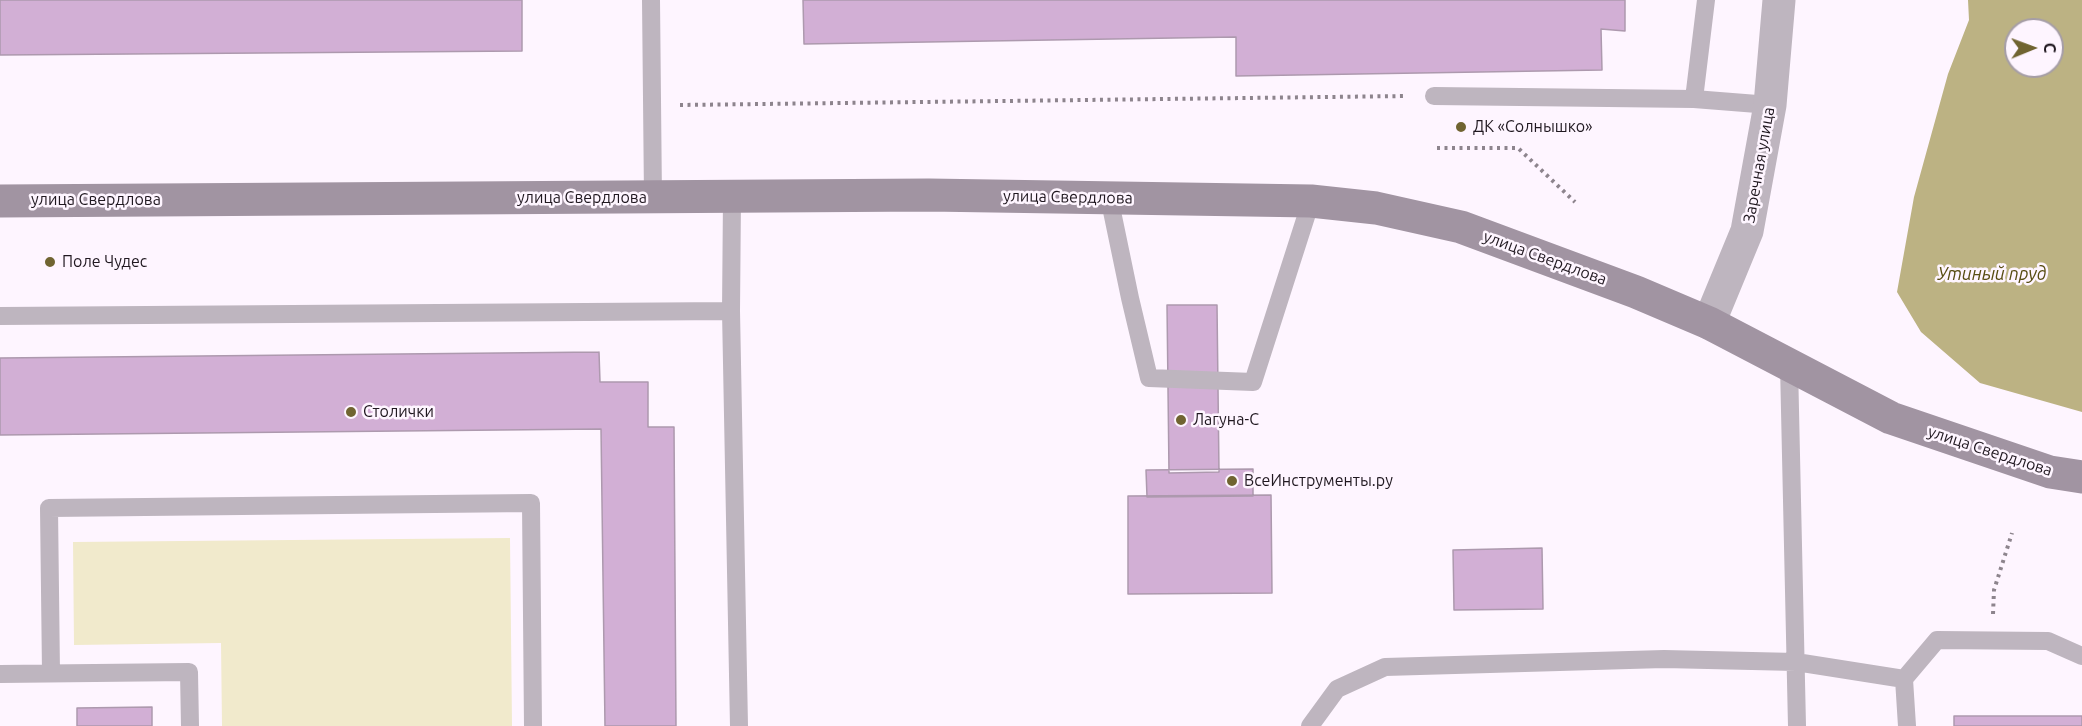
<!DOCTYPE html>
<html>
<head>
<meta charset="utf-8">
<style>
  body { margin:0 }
  #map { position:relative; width:2082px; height:726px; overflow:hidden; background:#fef5ff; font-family:Ubuntu,sans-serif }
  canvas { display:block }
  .north { position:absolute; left:2004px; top:18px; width:60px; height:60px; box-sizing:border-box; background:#fef5ff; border:2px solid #a59da6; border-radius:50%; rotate:89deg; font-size:16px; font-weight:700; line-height:24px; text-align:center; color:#201820 }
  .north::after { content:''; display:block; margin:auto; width:21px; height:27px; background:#706431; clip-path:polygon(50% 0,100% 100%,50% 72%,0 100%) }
</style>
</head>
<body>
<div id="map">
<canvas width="2082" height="726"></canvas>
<div class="north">С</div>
</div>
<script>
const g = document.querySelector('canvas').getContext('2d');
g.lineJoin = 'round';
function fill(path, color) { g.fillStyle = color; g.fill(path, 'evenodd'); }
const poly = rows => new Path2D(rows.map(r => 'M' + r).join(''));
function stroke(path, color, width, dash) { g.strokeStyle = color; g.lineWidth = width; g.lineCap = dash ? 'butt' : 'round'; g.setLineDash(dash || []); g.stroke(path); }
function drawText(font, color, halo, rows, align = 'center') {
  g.font = font + ' Ubuntu,sans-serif'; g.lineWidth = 5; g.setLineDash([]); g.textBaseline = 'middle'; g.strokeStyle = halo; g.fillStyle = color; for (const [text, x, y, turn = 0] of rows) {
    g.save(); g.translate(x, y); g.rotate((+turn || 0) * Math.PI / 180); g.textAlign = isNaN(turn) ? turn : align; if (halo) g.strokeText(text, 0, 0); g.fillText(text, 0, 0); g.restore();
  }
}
fill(poly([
  [510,538,512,726,222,726,221,643,74,645,73,542]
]), '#f1eacc');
fill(poly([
  [1968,0,2082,0,2082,412,1980,383,1921,332,1897,292,1914,197,1948,74,1969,20],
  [2016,30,2052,30,2052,66,2016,66]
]), '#bcb283');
const building = poly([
  [0,0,522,0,522,51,0,55,0,0],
  [803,0,1625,0,1625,31,1601,29,1602,70,1236,76,1236,37,804,44,803,0],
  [1167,305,1217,305,1219,472,1169,473,1167,305],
  [599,352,600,382,648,382,648,427,674,427,676,726,605,726,601,429,0,435,0,358,599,352],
  [1253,469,1253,496,1147,497,1146,470,1253,469],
  [1271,495,1272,593,1128,594,1128,496,1271,495],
  [1542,548,1543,609,1454,610,1453,550,1542,548],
  [152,707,152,726,77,726,77,708,152,707],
  [1954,716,2082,716,2082,726,1954,726,1954,716]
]);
fill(building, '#d2afd5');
stroke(building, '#ad99ae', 1.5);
stroke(poly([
  [680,105,1407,96],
  [1437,148,1518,148,1575,202],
  [1993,614,1994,590,2012,533]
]), '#8d848d', 4, [3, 4.5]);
stroke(poly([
  [651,0,653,198],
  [1706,0,1694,99,1770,105],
  [1434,96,1694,99],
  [732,197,731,311,739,726],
  [1109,197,1130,298,1149,378,1253,382,1311,201],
  [0,316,731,311],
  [1789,365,1797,726],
  [51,673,49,508,531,503,533,726],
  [0,674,189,672,190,726],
  [1310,726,1337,689,1385,667,1664,659,1796,662,1904,679],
  [1907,726,1904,679,1937,640,2048,641,2082,656]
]), '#beb5bf', 18);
stroke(poly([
  [1709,323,1747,231,1770,105,1779,0]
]), '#beb5bf', 33);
stroke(poly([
  [0,201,929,195,1311,201,1376,208,1461,227,1636,292,1709,323,1891,418,2050,472,2082,477]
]), '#a194a2', 33);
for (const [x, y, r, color] of [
  [1461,127,6,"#706431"],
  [50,262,6,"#706431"],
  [351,412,6,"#706431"],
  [1181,420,6,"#706431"],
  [1232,481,6,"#706431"]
]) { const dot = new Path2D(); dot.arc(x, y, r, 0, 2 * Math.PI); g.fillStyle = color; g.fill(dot); stroke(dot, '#fef5ff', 2); }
drawText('16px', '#201820', '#fef5ff', [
  ["ДК «Солнышко»",1473,127],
  ["Поле Чудес",62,262],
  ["Столички",363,412],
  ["Лагуна-С",1193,420],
  ["ВсеИнструменты.ру",1244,481]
], 'left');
drawText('16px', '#201820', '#fef5ff', [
  ["Заречная улица",1759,165,-80],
  ["улица Свердлова",1068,197,1],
  ["улица Свердлова",582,198],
  ["улица Свердлова",96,200],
  ["улица Свердлова",1545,258,20],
  ["улица Свердлова",1990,451,18]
]);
drawText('italic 18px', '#574c12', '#fef5ff', [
  ["Утиный пруд",1992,274]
]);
</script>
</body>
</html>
